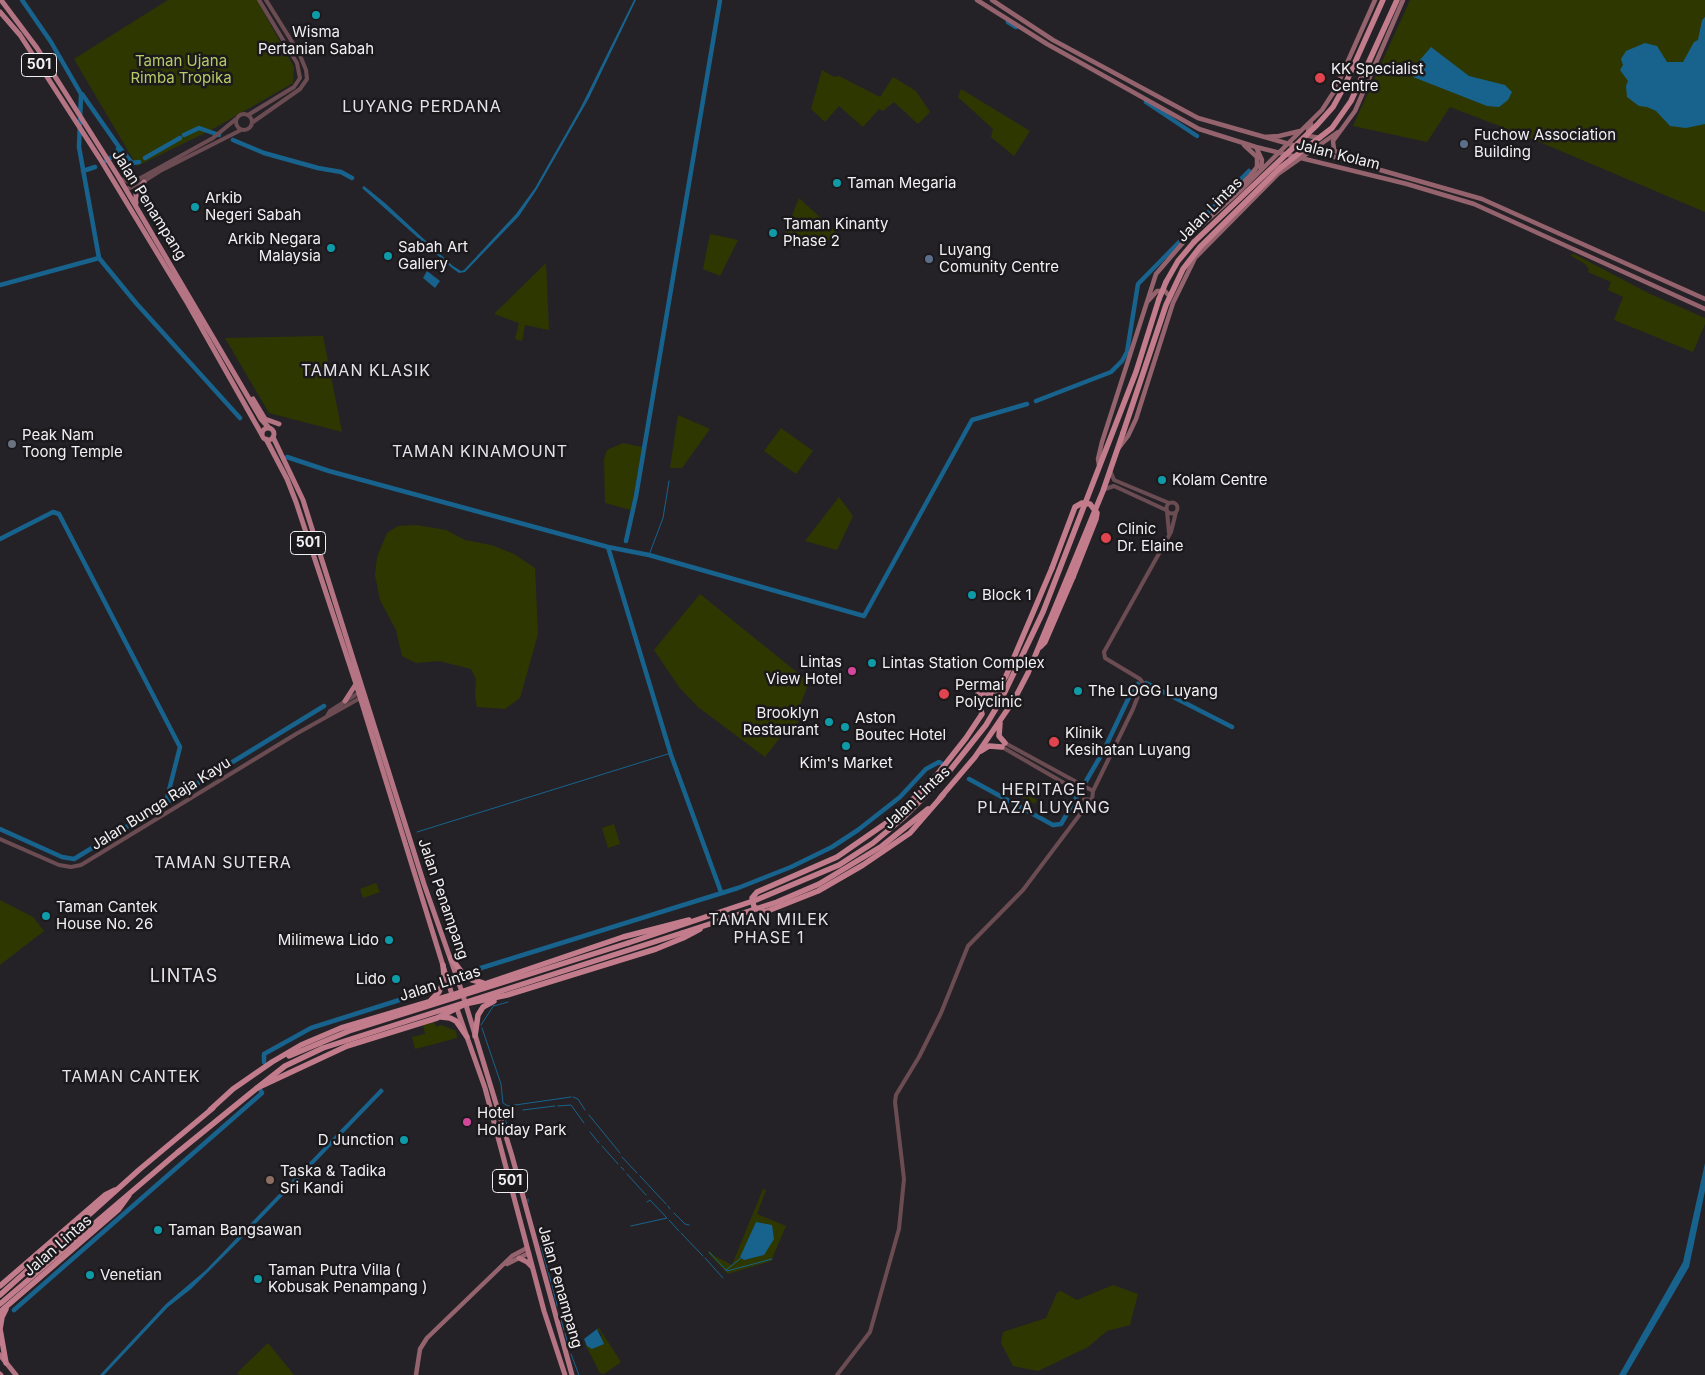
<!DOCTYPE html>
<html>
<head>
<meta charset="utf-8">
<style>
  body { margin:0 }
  canvas { display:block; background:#242226 }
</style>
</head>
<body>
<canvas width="1705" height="1375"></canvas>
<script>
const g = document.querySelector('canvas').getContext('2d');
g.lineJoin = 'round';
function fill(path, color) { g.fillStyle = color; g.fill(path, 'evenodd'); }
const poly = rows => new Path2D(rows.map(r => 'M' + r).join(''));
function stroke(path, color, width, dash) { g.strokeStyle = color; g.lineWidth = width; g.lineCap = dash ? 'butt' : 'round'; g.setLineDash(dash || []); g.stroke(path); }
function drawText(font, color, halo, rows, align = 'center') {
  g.font = font + ' Inter,sans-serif'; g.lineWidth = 5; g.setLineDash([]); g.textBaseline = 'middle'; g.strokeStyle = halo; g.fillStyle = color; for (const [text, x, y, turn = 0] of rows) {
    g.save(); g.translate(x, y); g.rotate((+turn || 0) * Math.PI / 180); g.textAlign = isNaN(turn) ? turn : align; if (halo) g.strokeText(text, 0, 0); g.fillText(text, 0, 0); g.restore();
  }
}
fill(poly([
  [168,0,257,0,294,67,293,83,211,130,137,166,74,59],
  [1410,0,1705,0,1705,212,1523,135,1450,107,1427,142,1353,126],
  [822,70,834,77,839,76,880,97,893,77,916,91,930,112,918,124,894,102,883,111,879,109,863,127,839,106,825,122,811,109],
  [961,89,1030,131,1014,156,991,137,993,129,958,97],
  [799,198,836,232,822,248,785,233],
  [710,234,738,240,720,276,703,269],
  [1574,254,1648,293,1705,318,1705,324,1693,352,1614,320,1623,297,1608,290,1611,282,1588,272,1589,269,1585,264,1570,255],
  [546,263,549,330,525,325,522,341,515,339,519,323,494,314],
  [323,336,342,432,269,413,225,338],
  [678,415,710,429,682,468,670,468],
  [781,428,813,451,796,474,764,451],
  [623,443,642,447,631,510,605,503,604,459,607,450],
  [839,497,853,516,837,550,805,541],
  [416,525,446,530,465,540,491,545,514,554,535,568,538,634,520,698,505,709,477,707,475,696,476,679,471,669,439,661,416,663,402,656,396,630,380,600,375,575,377,557,387,533,398,526],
  [700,594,809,682,798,711,802,714,795,728,789,726,765,757,698,707,679,687,654,650],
  [1003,782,1037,800,1035,804,1002,787],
  [614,824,620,844,608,848,602,828],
  [376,883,380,892,363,898,360,889],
  [0,900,33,917,44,931,0,965],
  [434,1022,436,1027,441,1025,456,1031,457,1038,415,1049,412,1037,425,1034,423,1025],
  [763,1189,766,1190,757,1214,786,1226,771,1261,728,1274,708,1253,710,1251,713,1255,732,1265],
  [756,1222,768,1226,772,1230,774,1239,744,1260,740,1257],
  [1113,1285,1138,1294,1130,1325,1107,1331,1088,1347,1038,1371,1013,1366,1001,1343,1003,1332,1046,1318,1057,1293,1061,1291,1077,1300],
  [599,1328,621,1362,604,1374,600,1373,583,1340,587,1346,602,1335,597,1329],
  [268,1343,294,1375,240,1375,237,1373]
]), '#2f3700');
fill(poly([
  [634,0,636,0,589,98,537,189,519,216,465,272,459,273,452,268,362,188,364,186,385,203,453,266,461,271,464,270,516,214,535,188,581,107],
  [1705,17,1705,124,1686,128,1670,126,1656,111,1647,107,1639,106,1627,97,1626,86,1628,81,1620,70,1623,65,1621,59,1626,51,1645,43,1657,46,1667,62,1683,62,1694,42,1698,40,1702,20],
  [1431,47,1469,76,1505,85,1512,92,1508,100,1499,107,1487,106,1413,77,1419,61],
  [427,271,440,281,435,288,423,278],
  [381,1088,384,1091,238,1242,191,1289,168,1307,104,1375,100,1375,166,1304,206,1270],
  [1705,1163,1705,1191,1689,1267,1626,1375,1619,1375,1683,1262],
  [756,1222,772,1225,774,1239,764,1255,744,1260,740,1257],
  [597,1329,604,1344,592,1349,587,1346,584,1339]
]), '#17638d');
stroke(poly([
  [649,555,663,518,669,481],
  [417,832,671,753],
  [494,1006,508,1002],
  [481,1025,494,1005],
  [482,1028,501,1084,503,1103,508,1106,571,1097],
  [573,1097,578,1099,585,1110],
  [558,1106,571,1105,584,1123],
  [523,1110,555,1106],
  [589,1115,620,1153],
  [590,1132,599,1143],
  [510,1136,505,1118,506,1114,515,1112],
  [602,1146,618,1164],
  [622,1157,637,1173],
  [621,1167,624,1170],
  [520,1172,524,1185],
  [627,1174,646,1195],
  [640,1176,666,1204],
  [524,1187,525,1189],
  [528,1199,528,1202],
  [668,1206,670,1209],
  [674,1213,685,1224,689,1225],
  [669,1220,679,1231],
  [631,1226,667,1218,650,1200,647,1202],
  [681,1233,703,1256],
  [541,1246,551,1282],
  [709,1252,727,1271,772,1259],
  [705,1258,723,1278],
  [726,1270,741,1258],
  [552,1285,555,1297],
  [555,1298,555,1299],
  [556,1300,557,1306],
  [560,1316,564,1330],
  [565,1333,569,1348],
  [571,1354,579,1375]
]), '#17638d', 1);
stroke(poly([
  [22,0,51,42,81,94,79,147,99,258,136,303,240,418],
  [1008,22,1016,27],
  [82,94,119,147,116,154,106,161],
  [1146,102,1197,136],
  [184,135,199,128,219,135],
  [233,140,264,153,318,168,341,172,352,178],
  [119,147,132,163,139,162],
  [145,158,180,138],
  [83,171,95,167],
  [0,285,99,258],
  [1036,401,1111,372,1122,361,1127,352,1138,284,1249,171],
  [287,457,329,471,608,547,649,555,864,616,972,420,1027,404],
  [0,539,53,512,59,514,180,747,166,802],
  [626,541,636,496,720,0],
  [608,547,671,755,721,892],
  [1146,683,1232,727],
  [969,779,1053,825,1061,824,1103,752,1131,693,1138,684],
  [0,829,62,857,74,859,324,706],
  [476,976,481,968,738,888,791,867,832,847,858,830,900,797,926,769,939,762,941,763],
  [264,1062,264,1054,311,1028,431,990],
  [14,1310,262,1093,261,1091]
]), '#17638d', 4.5);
stroke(poly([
  '236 122a8 8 0 1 1 16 0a8 8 0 1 1-16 0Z',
  [248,115,294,87,300,78,297,63,259,0],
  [253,122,300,89,307,79,306,70,299,53,266,0],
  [121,179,129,182,137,180,213,138,236,119],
  [126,189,138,185,160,171,241,130],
  [1110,470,1114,480,1169,503],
  [1105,489,1114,486,1166,510],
  '1166.5 508a5.5 5.5 0 1 1 11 0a5.5 5.5 0 1 1-11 0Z',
  [1167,511,1169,533],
  [327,716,330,711,360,692],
  [1005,743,1093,791,1092,800,1084,799],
  [1002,747,1083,794],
  [1093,791,1133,709,1143,683,1140,679,1105,658,1104,652,1171,532,1176,512],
  [0,839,59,865,71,867,81,865,296,734,362,697],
  [837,1375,870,1332,899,1229,904,1179,895,1102,896,1095,919,1057,941,1013,968,946,1023,890,1090,801]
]), '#6c4c53', 4);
stroke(poly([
  [977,0,1047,44,1199,129,1256,147,1407,184,1474,204,1705,309],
  [992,0,1053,40,1198,118,1482,199,1705,299],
  [1311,124,1308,130,1309,136,1320,138],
  [1264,137,1279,136,1300,131],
  [1256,147,1262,160,1261,170],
  [1345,158,1334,150,1333,141,1355,111,1403,0],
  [1220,204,1249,177,1257,167,1257,157,1244,145],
  [1148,301,1157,291,1165,291,1170,297],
  [1118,449,1128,436,1136,419,1173,303,1195,258,1278,174,1338,132],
  [1099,465,1098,459,1102,442,1156,274,1187,238,1241,190,1322,110,1335,90,1375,0],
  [507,1264,529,1253],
  [416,1375,420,1349,427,1338,512,1256,527,1248]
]), '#95636e', 4.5);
stroke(poly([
  [1,0,37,48,118,176,261,419,269,428],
  [0,12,20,35,102,162,188,304,262,435],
  [136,203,136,192,144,182],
  [253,399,265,419,279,424],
  '262 434a6 6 0 1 1 12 0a6 6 0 1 1-12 0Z',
  [273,437,303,500,424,884,462,992,512,1156,572,1375],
  [266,439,287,479,296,502,356,684,453,998],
  [345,701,356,684],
  [456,1006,485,1088,544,1311,565,1375],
  [519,1258,527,1262,532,1267],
  [0,1355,16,1375],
  [0,1374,1,1375]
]), '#b47483', 5);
stroke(poly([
  [1166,282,1178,261,1194,242],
  [1040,647,1045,642,1073,577],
  [978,693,988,695,997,690,1006,676,1052,568],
  [981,696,992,699,1004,693],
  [1000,723,999,736,1005,743],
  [981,751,989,746,1002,747],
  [940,798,975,757,1014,700,1028,673,1103,491,1123,433],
  [892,819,932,781,966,738,982,714,978,700],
  [682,933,777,902,819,884,882,846,928,809],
  [628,943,756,900,839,865,873,843,903,818,947,774,986,725,1001,700,1043,612,1136,372,1159,299],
  [451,958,466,978,483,983],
  [431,1000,439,992,442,985,444,976,443,965],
  [441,1017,450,1018,456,1021,467,1037],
  [475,1036,478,1015,483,1007,494,1001],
  [210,1110,233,1089,272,1062,301,1045,341,1028,452,995,623,937,689,920],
  [0,1286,105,1195,115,1190],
  [0,1295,140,1169,213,1108],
  [0,1304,177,1153,257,1088,347,1046,437,1018,465,1004,507,995,656,949,683,938,700,929],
  [0,1312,118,1210,129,1195],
  [6,1363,0,1329,2,1317,6,1309]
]), '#c27c8c', 5.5);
stroke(poly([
  [1194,242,1317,125,1333,107,1344,87,1383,0],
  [1159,299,1166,282],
  [1123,433,1166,305,1183,269,1200,247,1280,168,1332,128,1351,101,1397,0],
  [1052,568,1075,507,1082,503,1090,504,1097,513,1096,519,1073,577],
  [892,819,837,857,757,892,752,898,754,907,764,912,770,910,818,891,863,865,910,833,943,795],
  [289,1056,349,1031,628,943],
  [257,1088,285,1066,323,1048,682,933]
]), '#c27c8c', 5.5);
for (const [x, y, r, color] of [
  [316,15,5,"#0f9aa8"],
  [1320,78,6,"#e0444e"],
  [1464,144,5,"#5c6f8a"],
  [837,183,5,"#0f9aa8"],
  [195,207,5,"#0f9aa8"],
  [773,233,5,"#0f9aa8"],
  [331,248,5,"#0f9aa8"],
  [388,256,5,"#0f9aa8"],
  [929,259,5,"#5c6f8a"],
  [12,444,5,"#6b7280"],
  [1162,480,5,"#0f9aa8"],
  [1106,538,6,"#e0444e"],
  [972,595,5,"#0f9aa8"],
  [872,663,5,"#0f9aa8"],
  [852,671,5,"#d1479c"],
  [1078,691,5,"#0f9aa8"],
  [944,694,6,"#e0444e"],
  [829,722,5,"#0f9aa8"],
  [845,727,5,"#0f9aa8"],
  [1054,742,6,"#e0444e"],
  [846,746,5,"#0f9aa8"],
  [46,916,5,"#0f9aa8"],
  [389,940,5,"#0f9aa8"],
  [396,979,5,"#0f9aa8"],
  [467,1122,5,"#d1479c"],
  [404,1140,5,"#0f9aa8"],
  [270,1180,5,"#8d6e63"],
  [158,1230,5,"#0f9aa8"],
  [90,1275,5,"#0f9aa8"],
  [258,1279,5,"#0f9aa8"]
]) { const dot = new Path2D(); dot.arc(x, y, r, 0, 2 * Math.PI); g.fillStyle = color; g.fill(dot); stroke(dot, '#1b191c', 2); }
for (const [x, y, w] of [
  [39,65,35],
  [308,543,35],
  [510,1181,35]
]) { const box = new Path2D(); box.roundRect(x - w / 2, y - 11.5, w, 23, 4); g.fillStyle = '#1b191c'; g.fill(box); stroke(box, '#f1f0f3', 1); }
drawText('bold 14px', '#f1f0f3', null, [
  ["501",39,65],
  ["501",308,543],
  ["501",510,1181]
]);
drawText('15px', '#f1f0f3', '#1b191c', [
  ["Wisma",316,32,"center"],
  ["Pertanian Sabah",316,49,"center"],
  ["KK Specialist",1331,69],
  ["Centre",1331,86],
  ["Fuchow Association",1474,135],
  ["Building",1474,152],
  ["Taman Megaria",847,183],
  ["Arkib",205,198],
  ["Negeri Sabah",205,215],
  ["Taman Kinanty",783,224],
  ["Phase 2",783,241],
  ["Arkib Negara",321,239,"right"],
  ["Malaysia",321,256,"right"],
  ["Sabah Art",398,247],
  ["Gallery",398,264],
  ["Luyang",939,250],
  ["Comunity Centre",939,267],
  ["Peak Nam",22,435],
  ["Toong Temple",22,452],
  ["Kolam Centre",1172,480],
  ["Clinic",1117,529],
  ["Dr. Elaine",1117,546],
  ["Block 1",982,595],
  ["Lintas",842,662,"right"],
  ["View Hotel",842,679,"right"],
  ["Lintas Station Complex",882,663],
  ["Permai",955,685],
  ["Polyclinic",955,702],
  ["The LOGG Luyang",1088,691],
  ["Brooklyn",819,713,"right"],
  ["Restaurant",819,730,"right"],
  ["Aston",855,718],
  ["Boutec Hotel",855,735],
  ["Klinik",1065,733],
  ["Kesihatan Luyang",1065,750],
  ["Kim's Market",846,763,"center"],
  ["Taman Cantek",56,907],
  ["House No. 26",56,924],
  ["Milimewa Lido",379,940,"right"],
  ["Lido",386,979,"right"],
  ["Hotel",477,1113],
  ["Holiday Park",477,1130],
  ["D Junction",394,1140,"right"],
  ["Taska & Tadika",280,1171],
  ["Sri Kandi",280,1188],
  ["Taman Bangsawan",168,1230],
  ["Taman Putra Villa (",268,1270],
  ["Kobusak Penampang )",268,1287],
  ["Venetian",100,1275]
], 'left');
drawText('15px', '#b6ca67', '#1b191c', [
  ["Taman Ujana",181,61],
  ["Rimba Tropika",181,78]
]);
drawText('15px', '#f1f0f3', '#1b191c', [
  ["Jalan Kolam",1338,155,14],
  ["Jalan Penampang",149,205,58],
  ["Jalan Lintas",1210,210,-45],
  ["Jalan Lintas",917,798,-43],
  ["Jalan Bunga Raja Kayu",161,804,-32],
  ["Jalan Penampang",443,899,71],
  ["Jalan Lintas",440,984,-18],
  ["Jalan Lintas",58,1246,-41],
  ["Jalan Penampang",560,1287,74]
]);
g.letterSpacing = '1px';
drawText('16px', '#e5e2e8', '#1b191c', [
  ["LUYANG PERDANA",422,107],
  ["TAMAN KLASIK",366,371],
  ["TAMAN KINAMOUNT",480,452],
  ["HERITAGE",1044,790],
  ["PLAZA LUYANG",1044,808],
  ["TAMAN SUTERA",223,863],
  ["TAMAN MILEK",769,920],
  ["PHASE 1",769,938],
  ["TAMAN CANTEK",131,1077]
]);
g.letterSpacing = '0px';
g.letterSpacing = '1px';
drawText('18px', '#e5e2e8', '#1b191c', [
  ["LINTAS",184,977]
]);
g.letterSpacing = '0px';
</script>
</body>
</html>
